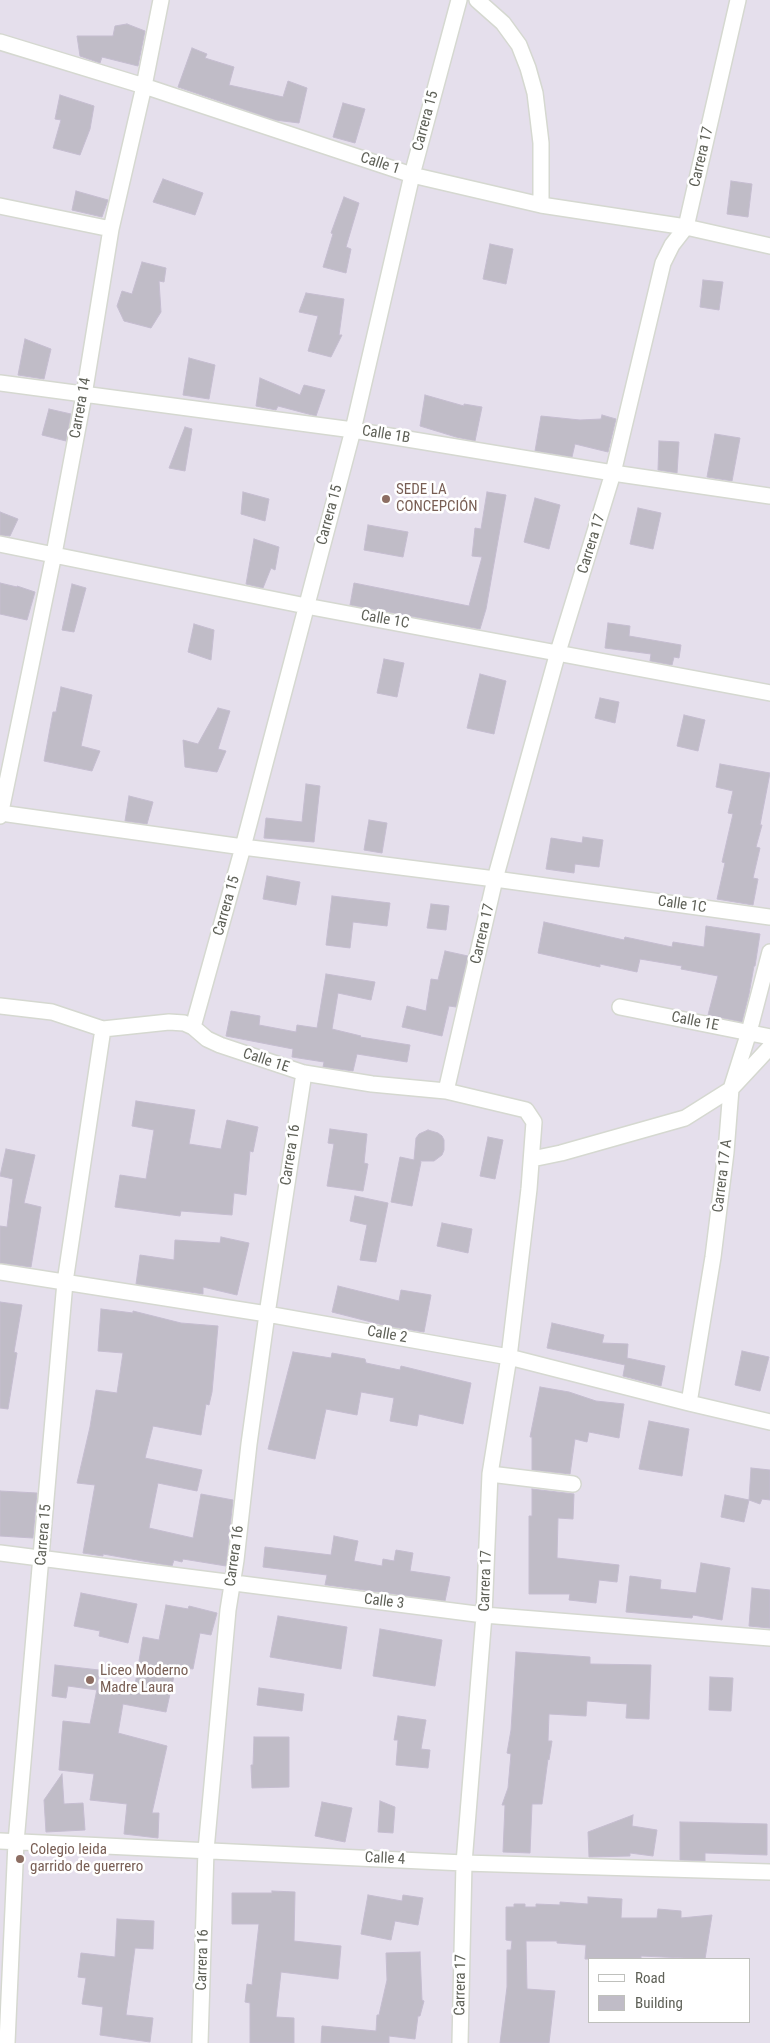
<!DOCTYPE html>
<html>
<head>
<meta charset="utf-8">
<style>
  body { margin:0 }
  #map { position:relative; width:770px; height:2043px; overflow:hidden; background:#e5dfec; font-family:"Roboto Condensed",sans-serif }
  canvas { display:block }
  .legend { position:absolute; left:588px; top:1958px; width:162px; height:65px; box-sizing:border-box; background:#fff; border:1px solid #bfc0bc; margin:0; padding:6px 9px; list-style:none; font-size:15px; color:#5f6158 }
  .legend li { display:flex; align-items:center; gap:10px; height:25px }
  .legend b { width:25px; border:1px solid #bfc0bc }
</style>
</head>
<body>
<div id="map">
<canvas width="770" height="2043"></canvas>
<ul class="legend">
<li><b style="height:6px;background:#fff"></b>Road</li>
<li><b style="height:14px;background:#c0bcc7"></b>Building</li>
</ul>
</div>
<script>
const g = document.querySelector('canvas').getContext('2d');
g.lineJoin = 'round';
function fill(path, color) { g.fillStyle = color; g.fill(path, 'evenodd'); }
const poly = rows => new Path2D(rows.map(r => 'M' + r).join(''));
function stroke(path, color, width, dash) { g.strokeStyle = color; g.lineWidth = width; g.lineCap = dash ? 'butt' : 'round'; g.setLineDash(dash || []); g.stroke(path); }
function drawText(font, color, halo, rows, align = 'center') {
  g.font = font + ' "Roboto Condensed",sans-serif'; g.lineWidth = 5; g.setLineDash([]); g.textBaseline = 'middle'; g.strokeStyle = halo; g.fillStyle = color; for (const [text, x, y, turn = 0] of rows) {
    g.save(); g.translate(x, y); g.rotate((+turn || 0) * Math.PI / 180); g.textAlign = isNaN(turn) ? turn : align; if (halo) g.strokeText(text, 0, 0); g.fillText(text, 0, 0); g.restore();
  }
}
const building = poly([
  [127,24,145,31,138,66,102,57,100,63,80,56,77,36,113,36,115,26,127,24],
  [192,48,207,54,205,58,234,67,229,85,283,97,288,81,307,88,299,123,275,120,178,87,192,48],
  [60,95,94,106,90,129,80,155,53,148,61,120,55,119,60,95],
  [343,103,365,109,355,143,333,137,343,103],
  [163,179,203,193,195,215,153,202,163,179],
  [731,181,752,184,748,217,727,214,731,181],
  [76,191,108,200,102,217,72,210,76,191],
  [344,197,359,203,346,247,351,249,346,273,323,267,333,234,331,233,344,197],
  [490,244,513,249,506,284,483,279,490,244],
  [142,262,166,268,164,282,159,281,161,312,151,328,124,321,117,306,122,291,132,294,142,262],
  [703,280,723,282,719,310,700,307,703,280],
  [306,293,344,299,339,335,342,335,331,357,308,351,318,316,299,312,306,293],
  [25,339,51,349,44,379,18,375,25,339],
  [189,358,215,365,209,399,183,395,189,358],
  [260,378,300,395,304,385,325,390,316,416,278,406,276,410,256,406,260,378],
  [425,395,464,406,464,404,482,407,475,441,456,437,420,426,425,395],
  [49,409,71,414,66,441,42,435,49,409],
  [602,415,616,419,608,452,575,444,572,457,535,451,541,416,580,420,601,419,602,415],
  [185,427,192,429,185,471,169,468,185,427],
  [715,434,740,438,732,481,707,477,715,434],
  [659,441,679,442,677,473,658,470,659,441],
  [243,492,269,499,265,521,241,514,243,492],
  [487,492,506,495,486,609,480,629,350,605,354,583,469,606,482,557,472,556,475,528,481,529,487,492],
  [535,498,560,505,549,549,524,542,535,498],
  [638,508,661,513,653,549,630,544,638,508],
  [0,512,18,519,10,536,0,535,0,512],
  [368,525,408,532,403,557,364,550,368,525],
  [254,539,279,547,275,570,271,568,263,588,246,584,254,539],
  [0,583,17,587,17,586,35,592,27,620,0,614,0,583],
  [72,584,86,588,74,632,62,630,72,584],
  [608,623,630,626,629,636,681,645,679,658,674,657,672,665,650,661,651,654,605,648,608,623],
  [194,624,214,630,211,660,188,652,194,624],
  [384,659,404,663,397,697,377,693,384,659],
  [480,674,506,681,494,734,467,728,480,674],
  [61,687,92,695,81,746,100,751,92,771,44,761,53,712,56,712,61,687],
  [600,698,619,702,615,723,595,718,600,698],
  [218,708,230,711,218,749,226,751,217,772,185,767,183,740,198,744,218,708],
  [684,715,705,720,698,751,677,746,684,715],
  [720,764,770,773,760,825,762,825,756,847,760,848,753,878,758,879,753,905,717,899,725,863,722,862,733,814,728,813,733,791,716,787,720,764],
  [306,784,320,786,314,842,264,838,266,818,302,822,306,784],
  [129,796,153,802,147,824,125,821,129,796],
  [369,820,387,823,382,853,364,850,369,820],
  [583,837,603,840,599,867,575,864,574,873,546,869,551,838,582,843,583,837],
  [267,876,300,882,296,905,263,899,267,876],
  [332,896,390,903,387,926,353,922,350,948,326,945,332,896],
  [431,904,449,906,446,930,427,928,431,904],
  [544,922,624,940,625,937,672,947,673,942,704,947,706,926,760,934,755,966,754,966,749,994,742,1022,708,1015,718,976,681,969,682,966,640,959,637,972,600,964,600,967,538,953,544,922],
  [445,951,468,956,456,1007,449,1006,442,1036,402,1027,407,1006,426,1011,431,979,438,980,445,951],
  [326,974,375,982,371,1000,338,993,332,1029,361,1036,360,1037,410,1045,407,1062,357,1054,353,1071,323,1067,324,1062,292,1057,293,1049,226,1036,231,1011,260,1016,259,1025,296,1032,297,1025,317,1028,326,974],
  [136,1101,195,1110,189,1144,221,1149,227,1120,258,1127,253,1152,250,1151,246,1195,234,1193,232,1215,181,1211,180,1216,115,1207,120,1175,146,1179,154,1130,132,1126,136,1101],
  [330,1129,367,1134,364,1163,368,1164,363,1191,327,1186,334,1144,328,1143,330,1129],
  [428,1130,438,1133,442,1136,444,1140,444,1150,442,1155,434,1161,420,1161,421,1162,412,1206,391,1202,400,1157,414,1160,416,1138,419,1134,428,1130],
  [488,1137,503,1140,495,1179,480,1176,488,1137],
  [6,1149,35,1155,24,1203,41,1207,31,1267,0,1263,0,1226,7,1227,13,1179,0,1176,6,1149],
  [355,1196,388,1203,376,1262,360,1260,367,1225,350,1221,355,1196],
  [442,1223,472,1229,468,1253,437,1246,442,1223],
  [221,1237,249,1243,237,1295,203,1287,203,1294,136,1284,140,1255,174,1260,175,1240,220,1243,221,1237],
  [338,1286,399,1301,401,1290,431,1295,424,1332,387,1326,332,1312,338,1286],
  [0,1302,22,1305,14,1352,17,1353,8,1409,0,1408,0,1302],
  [101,1309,133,1313,133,1311,181,1323,218,1326,212,1392,209,1405,206,1404,201,1435,153,1426,145,1458,202,1470,197,1491,158,1483,149,1528,193,1538,201,1494,233,1500,226,1566,183,1559,182,1562,174,1560,172,1566,103,1554,103,1556,83,1553,95,1485,77,1483,90,1427,96,1390,117,1393,123,1353,98,1351,101,1309],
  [552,1323,604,1335,602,1343,628,1344,627,1358,665,1366,661,1386,623,1376,625,1365,547,1348,552,1323],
  [742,1351,769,1357,760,1391,735,1385,742,1351],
  [293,1352,331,1358,332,1353,365,1359,366,1363,400,1370,401,1366,471,1383,463,1424,419,1414,417,1426,390,1421,394,1398,361,1392,357,1415,326,1409,315,1459,268,1449,293,1352],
  [540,1387,569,1392,596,1401,624,1404,619,1438,589,1432,587,1442,575,1439,570,1474,532,1470,532,1437,530,1437,540,1387],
  [649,1421,689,1429,682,1476,639,1469,649,1421],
  [751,1468,770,1470,770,1500,762,1499,760,1504,749,1500,751,1468],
  [532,1489,574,1494,573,1519,558,1518,557,1558,619,1565,617,1582,599,1580,596,1603,569,1600,570,1594,529,1594,529,1516,532,1516,532,1489],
  [0,1491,37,1493,33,1538,0,1536,0,1491],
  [725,1495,749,1500,744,1522,721,1517,725,1495],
  [334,1536,358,1541,354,1561,382,1566,383,1559,394,1561,396,1550,413,1553,410,1571,450,1577,445,1601,327,1585,325,1585,327,1575,263,1567,265,1547,331,1555,334,1536],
  [701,1563,730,1568,722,1620,693,1615,692,1618,626,1612,630,1576,661,1580,660,1589,696,1593,701,1563],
  [752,1588,770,1590,770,1628,749,1626,752,1588],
  [81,1593,137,1604,128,1643,99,1636,100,1631,74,1626,81,1593],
  [166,1605,188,1609,189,1606,217,1613,211,1635,200,1633,193,1669,176,1667,166,1712,123,1704,118,1733,167,1746,152,1813,159,1813,158,1838,124,1834,127,1804,90,1800,94,1774,59,1770,63,1721,90,1724,98,1684,135,1685,143,1637,159,1640,166,1605],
  [278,1616,347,1627,341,1669,270,1657,278,1616],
  [380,1629,442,1640,435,1686,373,1676,380,1629],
  [516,1652,590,1657,590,1664,651,1665,649,1719,626,1718,627,1704,587,1701,586,1716,549,1714,548,1741,552,1741,549,1760,548,1759,542,1804,532,1804,530,1853,503,1852,505,1805,502,1805,508,1788,511,1754,507,1753,511,1730,516,1652],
  [55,1665,99,1670,97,1690,68,1686,66,1698,52,1696,55,1665],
  [710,1677,733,1678,731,1711,709,1710,710,1677],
  [259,1688,304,1694,302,1711,257,1705,259,1688],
  [398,1716,426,1720,421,1749,430,1750,428,1768,396,1765,398,1740,394,1740,398,1716],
  [254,1737,289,1737,289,1787,252,1788,251,1765,253,1765,254,1737],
  [62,1774,64,1804,83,1803,85,1830,46,1832,44,1800,62,1774],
  [380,1801,395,1807,393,1833,378,1832,380,1801],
  [322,1802,352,1808,345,1842,315,1836,322,1802],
  [633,1815,632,1826,657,1830,653,1856,630,1853,630,1856,589,1857,588,1832,633,1815],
  [680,1822,767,1824,767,1855,705,1853,705,1861,680,1860,680,1822],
  [272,1891,295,1892,294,1941,341,1946,338,1979,281,1972,276,2017,294,2018,294,2043,250,2043,250,2003,245,2002,247,1984,252,1985,259,1924,232,1924,232,1893,272,1893,272,1891],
  [368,1895,402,1901,403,1895,423,1898,418,1925,395,1921,391,1940,361,1934,368,1895],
  [588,1897,622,1899,621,1918,657,1918,658,1909,681,1911,681,1918,712,1915,705,1959,641,1956,641,1958,619,1959,585,1959,586,1945,557,1943,557,1941,526,1941,527,1989,555,1991,549,2043,500,2043,507,1987,507,1950,511,1950,512,1941,506,1940,506,1907,514,1907,514,1904,525,1904,525,1907,536,1907,536,1904,560,1905,560,1902,588,1904,588,1897],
  [117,1919,154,1921,153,1949,135,1948,126,2015,153,2018,150,2042,100,2035,103,2007,82,2004,86,1978,78,1977,81,1953,115,1957,117,1919],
  [420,1952,422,2000,424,2001,420,2016,418,2016,415,2039,389,2036,389,2043,321,2043,322,2026,376,2031,377,2015,379,2015,387,1980,386,1953,420,1952]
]);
fill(building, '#c0bcc7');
stroke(building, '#c5bdd0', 1);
const street = poly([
  [477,0,503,23,519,45,528,68,535,93,541,143,541,205],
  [0,42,144,86,412,175,541,205,686,227,770,246],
  [0,206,111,229],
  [0,383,353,430,613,473,770,496],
  [0,544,306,606,770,693],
  [0,813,243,847,495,879,770,917],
  [0,816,54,554,84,395,111,229,144,86,161,0],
  [0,1006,52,1012,103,1029,169,1022,184,1023,193,1027,207,1039,220,1045,304,1073,372,1084,446,1091,526,1110,534,1122,529,1189,509,1357,490,1474,484,1615,464,1863,460,2043],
  [620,1007,770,1037],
  [193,1027,243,847,353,430,412,175,459,0],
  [446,1091,495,879,558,652,613,473,663,263,672,245,686,227,738,0],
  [532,1159,561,1153,685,1118,731,1089,770,1047],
  [0,1272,267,1314,509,1357,689,1403,770,1422],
  [689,1403,713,1257,726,1152,731,1089,749,1032,770,952],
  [490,1474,573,1484],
  [0,1553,484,1615,770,1638],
  [0,1841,464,1863,770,1872],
  [7,2043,16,1842,65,1282,103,1029],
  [200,2043,206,1850,228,1610,236,1560,249,1444,267,1314,304,1073]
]);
stroke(street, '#d5d8d0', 18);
stroke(street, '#fff', 15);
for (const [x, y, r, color] of [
  [386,499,5,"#8d6e63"],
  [90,1680,5,"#8d6e63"],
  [20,1859,5,"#8d6e63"]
]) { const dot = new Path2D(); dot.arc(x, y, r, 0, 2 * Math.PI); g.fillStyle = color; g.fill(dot); stroke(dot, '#fff', 2); }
drawText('15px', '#5f6158', '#fff', [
  ["Carrera 15",426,121,-75],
  ["Carrera 17",702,157,-77],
  ["Calle 1",380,164,18],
  ["Carrera 14",81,408,-80],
  ["Calle 1B",386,435,9],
  ["Carrera 15",330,515,-75],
  ["Carrera 17",592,544,-73],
  ["Calle 1C",385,620,10],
  ["Calle 1C",682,905,8],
  ["Carrera 15",227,906,-74],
  ["Carrera 17",483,934,-77],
  ["Calle 1E",695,1022,11],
  ["Calle 1E",266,1061,18],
  ["Carrera 16",291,1155,-81],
  ["Carrera 17 A",723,1176,-83],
  ["Calle 2",387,1335,10],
  ["Carrera 15",44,1535,-85],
  ["Carrera 16",235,1556,-82],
  ["Carrera 17",486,1581,-88],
  ["Calle 3",384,1602,7],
  ["Calle 4",385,1859,3],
  ["Carrera 16",203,1960,-88],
  ["Carrera 17",461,1985,-89]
]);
drawText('15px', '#785e54', '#fff', [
  ["SEDE LA",396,490],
  ["CONCEPCIÓN",396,507],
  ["Liceo Moderno",100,1671],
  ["Madre Laura",100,1688],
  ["Colegio leida",30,1850],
  ["garrido de guerrero",30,1867]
], 'left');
</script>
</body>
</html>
